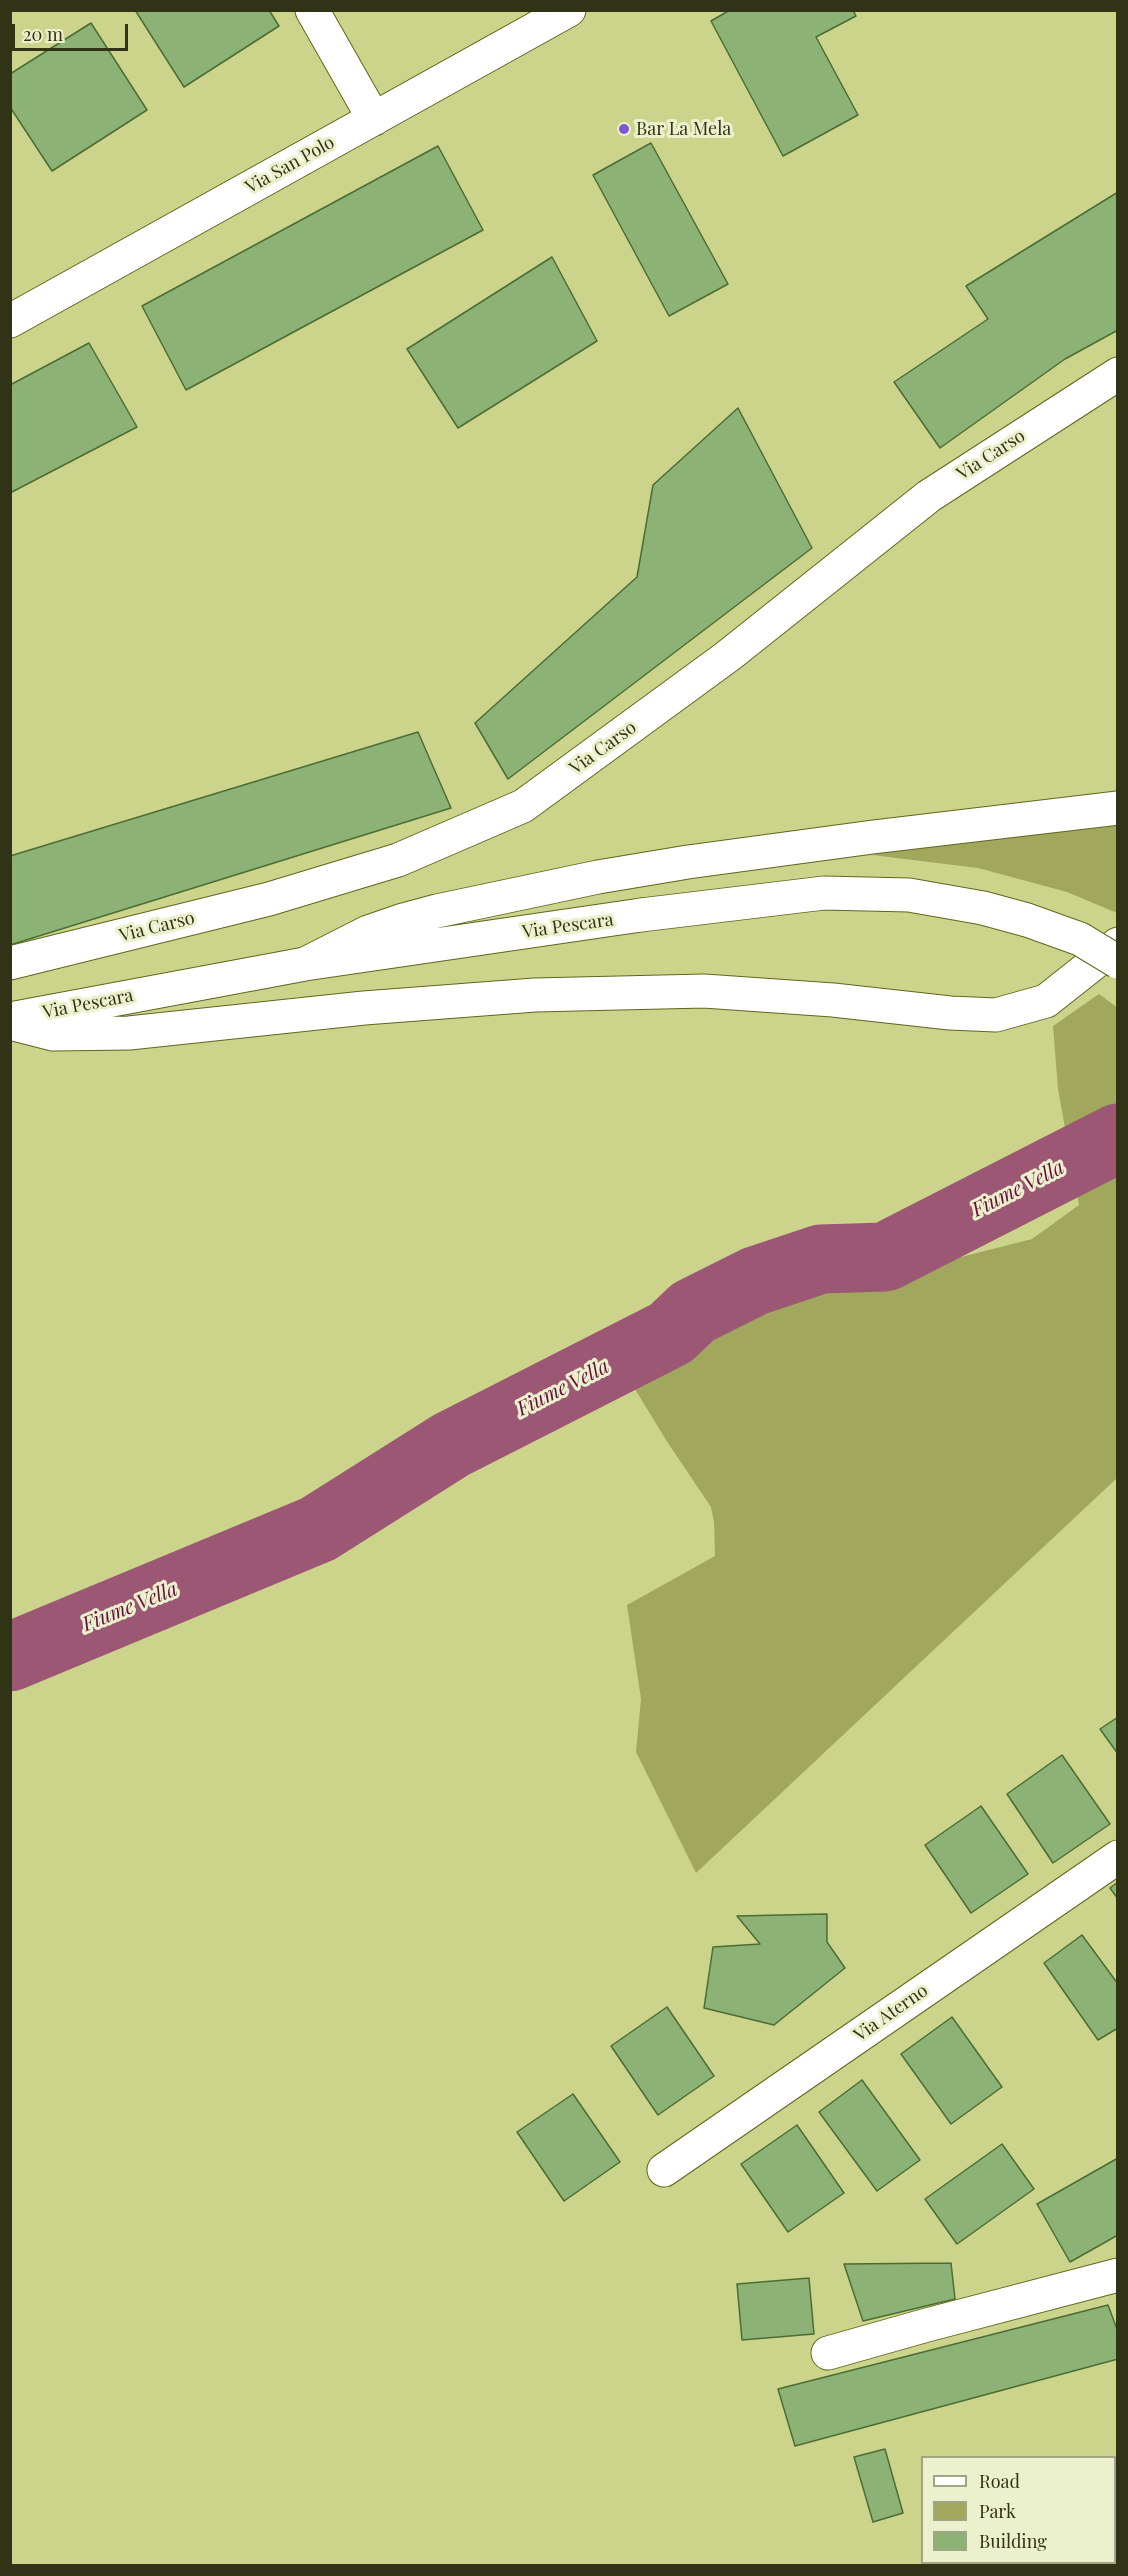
<!DOCTYPE html>
<html>
<head>
<meta charset="utf-8">
<style>
  body { margin:0 }
  #map { position:relative; width:1128px; height:2576px; overflow:hidden; background:#ccd48b; font-family:"Playfair Display",serif }
  canvas { display:block }
  .frame { position:absolute; inset:0; border:12px solid #303315; pointer-events:none }
  .legend { position:absolute; left:921px; top:2456px; width:195px; height:108px; box-sizing:border-box; background:#ecf1cd; border:2px solid #a1a583; margin:0; padding:8px 10px; list-style:none; font-size:18px; color:#303315 }
  .legend li { display:flex; align-items:center; gap:12px; height:30px }
  .legend b { width:30px; border:2px solid #a1a583 }
  .scale { position:absolute; left:12px; top:24px; width:116px; height:27px; box-sizing:border-box; border:3px solid #303315; border-top:0; padding-left:8px; font-size:18px; line-height:21px; white-space:nowrap; color:#303315; -webkit-text-stroke:4px #ecf1cd; paint-order:stroke }
</style>
</head>
<body>
<div id="map">
<canvas width="1128" height="2576"></canvas>
<div class="frame"></div>
<ul class="legend">
<li><b style="height:8px;background:#fff"></b>Road</li>
<li><b style="height:16px;background:#a1a85e"></b>Park</li>
<li><b style="height:16px;background:#8db275"></b>Building</li>
</ul>
<div class="scale">20 m</div>
</div>
<script>
const g = document.querySelector('canvas').getContext('2d');
g.lineJoin = 'round';
function fill(path, color) { g.fillStyle = color; g.fill(path, 'evenodd'); }
const poly = rows => new Path2D(rows.map(r => 'M' + r).join(''));
function stroke(path, color, width, dash) { g.strokeStyle = color; g.lineWidth = width; g.lineCap = dash ? 'butt' : 'round'; g.setLineDash(dash || []); g.stroke(path); }
function drawText(font, color, halo, rows, align = 'center') {
  g.font = font + ' "Playfair Display",serif'; g.lineWidth = 6; g.setLineDash([]); g.textBaseline = 'middle'; g.strokeStyle = halo; g.fillStyle = color; for (const [text, x, y, turn = 0] of rows) {
    g.save(); g.translate(x, y); g.rotate((+turn || 0) * Math.PI / 180); g.textAlign = isNaN(turn) ? turn : align; if (halo) g.strokeText(text, 0, 0); g.fillText(text, 0, 0); g.restore();
  }
}
fill(poly([
  [1117,818,1117,913,1067,892,978,868,872,855,923,844],
  [1099,994,1118,1008,1117,1478,696,1873,636,1752,641,1699,627,1605,715,1556,714,1522,711,1507,666,1440,624,1371,707,1331,749,1301,824,1274,913,1259,957,1258,1032,1239,1079,1205,1058,1089,1053,1026]
]), '#a1a85e');
stroke(poly([
  [10,1657,318,1529,451,1445,671,1333,693,1312,755,1281,821,1259,885,1257,1118,1138]
]), '#9c5775', 69);
const building = poly([
  [135,10,269,10,279,26,184,87,135,10],
  [730,10,853,10,856,16,816,37,858,115,783,156,711,21,730,10],
  [91,23,147,110,52,171,10,107,10,74,91,23],
  [651,143,728,284,669,316,593,175,651,143],
  [438,146,483,230,186,390,142,306,438,146],
  [1118,192,1118,330,1065,359,940,448,894,382,988,319,966,286,1118,192],
  [552,257,597,341,458,428,407,349,552,257],
  [89,343,137,427,10,493,10,385,89,343],
  [738,408,812,548,508,779,475,723,637,577,653,485,738,408],
  [418,732,451,808,10,945,10,856,418,732],
  [1118,1717,1118,1754,1100,1729,1118,1717],
  [1062,1755,1110,1824,1053,1863,1007,1794,1062,1755],
  [981,1806,1028,1874,971,1913,925,1845,981,1806],
  [1118,1882,1118,1899,1110,1888,1118,1882],
  [827,1914,827,1942,845,1968,774,2025,704,2008,713,1947,760,1944,737,1916,827,1914],
  [1082,1935,1118,1984,1118,2028,1098,2040,1044,1963,1082,1935],
  [667,2007,714,2076,658,2115,611,2046,667,2007],
  [952,2017,1002,2087,951,2124,901,2054,952,2017],
  [862,2080,920,2160,877,2191,819,2112,862,2080],
  [573,2094,620,2162,564,2201,517,2132,573,2094],
  [797,2125,844,2193,788,2232,741,2164,797,2125],
  [1002,2144,1034,2189,957,2244,925,2199,1002,2144],
  [1118,2158,1118,2235,1070,2262,1037,2204,1118,2158],
  [951,2263,955,2299,863,2321,844,2264,951,2263],
  [809,2278,814,2334,742,2340,737,2284,809,2278],
  [1108,2305,1118,2332,1118,2359,795,2446,778,2389,1108,2305],
  [885,2449,903,2513,873,2522,854,2457,885,2449]
]);
fill(building, '#8db275');
stroke(building, '#4b6d33', 1.5);
const minor = poly([
  [312,10,374,119],
  [10,321,569,10],
  [10,963,269,899,398,860,523,806,728,656,929,496,1118,374],
  [664,2170,1118,1857],
  [828,2353,927,2325,1118,2275]
]);
const tertiary = poly([
  [305,964,368,932,400,921,437,911,598,877,688,862,873,837,1118,808],
  [10,1019,305,964,641,915],
  [10,1023,53,1034,129,1033,364,1008,535,995,704,991,833,1000,950,1013,996,1015,1046,1001,1118,944]
]);
stroke(minor, '#61661d', 35);
stroke(tertiary, '#61661d', 35);
stroke(minor, '#fff', 33);
stroke(tertiary, '#fff', 33);
const tertiaryBridge = poly([
  [641,915,824,893,909,895,983,908,1027,920,1080,939,1118,962]
]);
stroke(tertiaryBridge, '#61661d', 35, []);
stroke(tertiaryBridge, '#fff', 33);
for (const [x, y, r, color] of [
  [624,129,6,"#7e59d3"]
]) { const dot = new Path2D(); dot.arc(x, y, r, 0, 2 * Math.PI); g.fillStyle = color; g.fill(dot); stroke(dot, '#ecf1cd', 2); }
drawText('18px', '#303315', '#ecf1cd', [
  ["Bar La Mela",636,129]
], 'left');
drawText('18px', '#303315', '#ecf1cd', [
  ["Via San Polo",290,165,-29],
  ["Via Carso",991,455,-33],
  ["Via Carso",603,748,-36],
  ["Via Pescara",568,926,-8],
  ["Via Carso",157,927,-14],
  ["Via Pescara",88,1004,-11],
  ["Via Aterno",891,2013,-35]
]);
drawText('italic 20px', '#670e3e', '#ecf1cd', [
  ["Fiume Vella",1018,1189,-27],
  ["Fiume Vella",563,1388,-27],
  ["Fiume Vella",130,1607,-22]
]);
</script>
</body>
</html>
